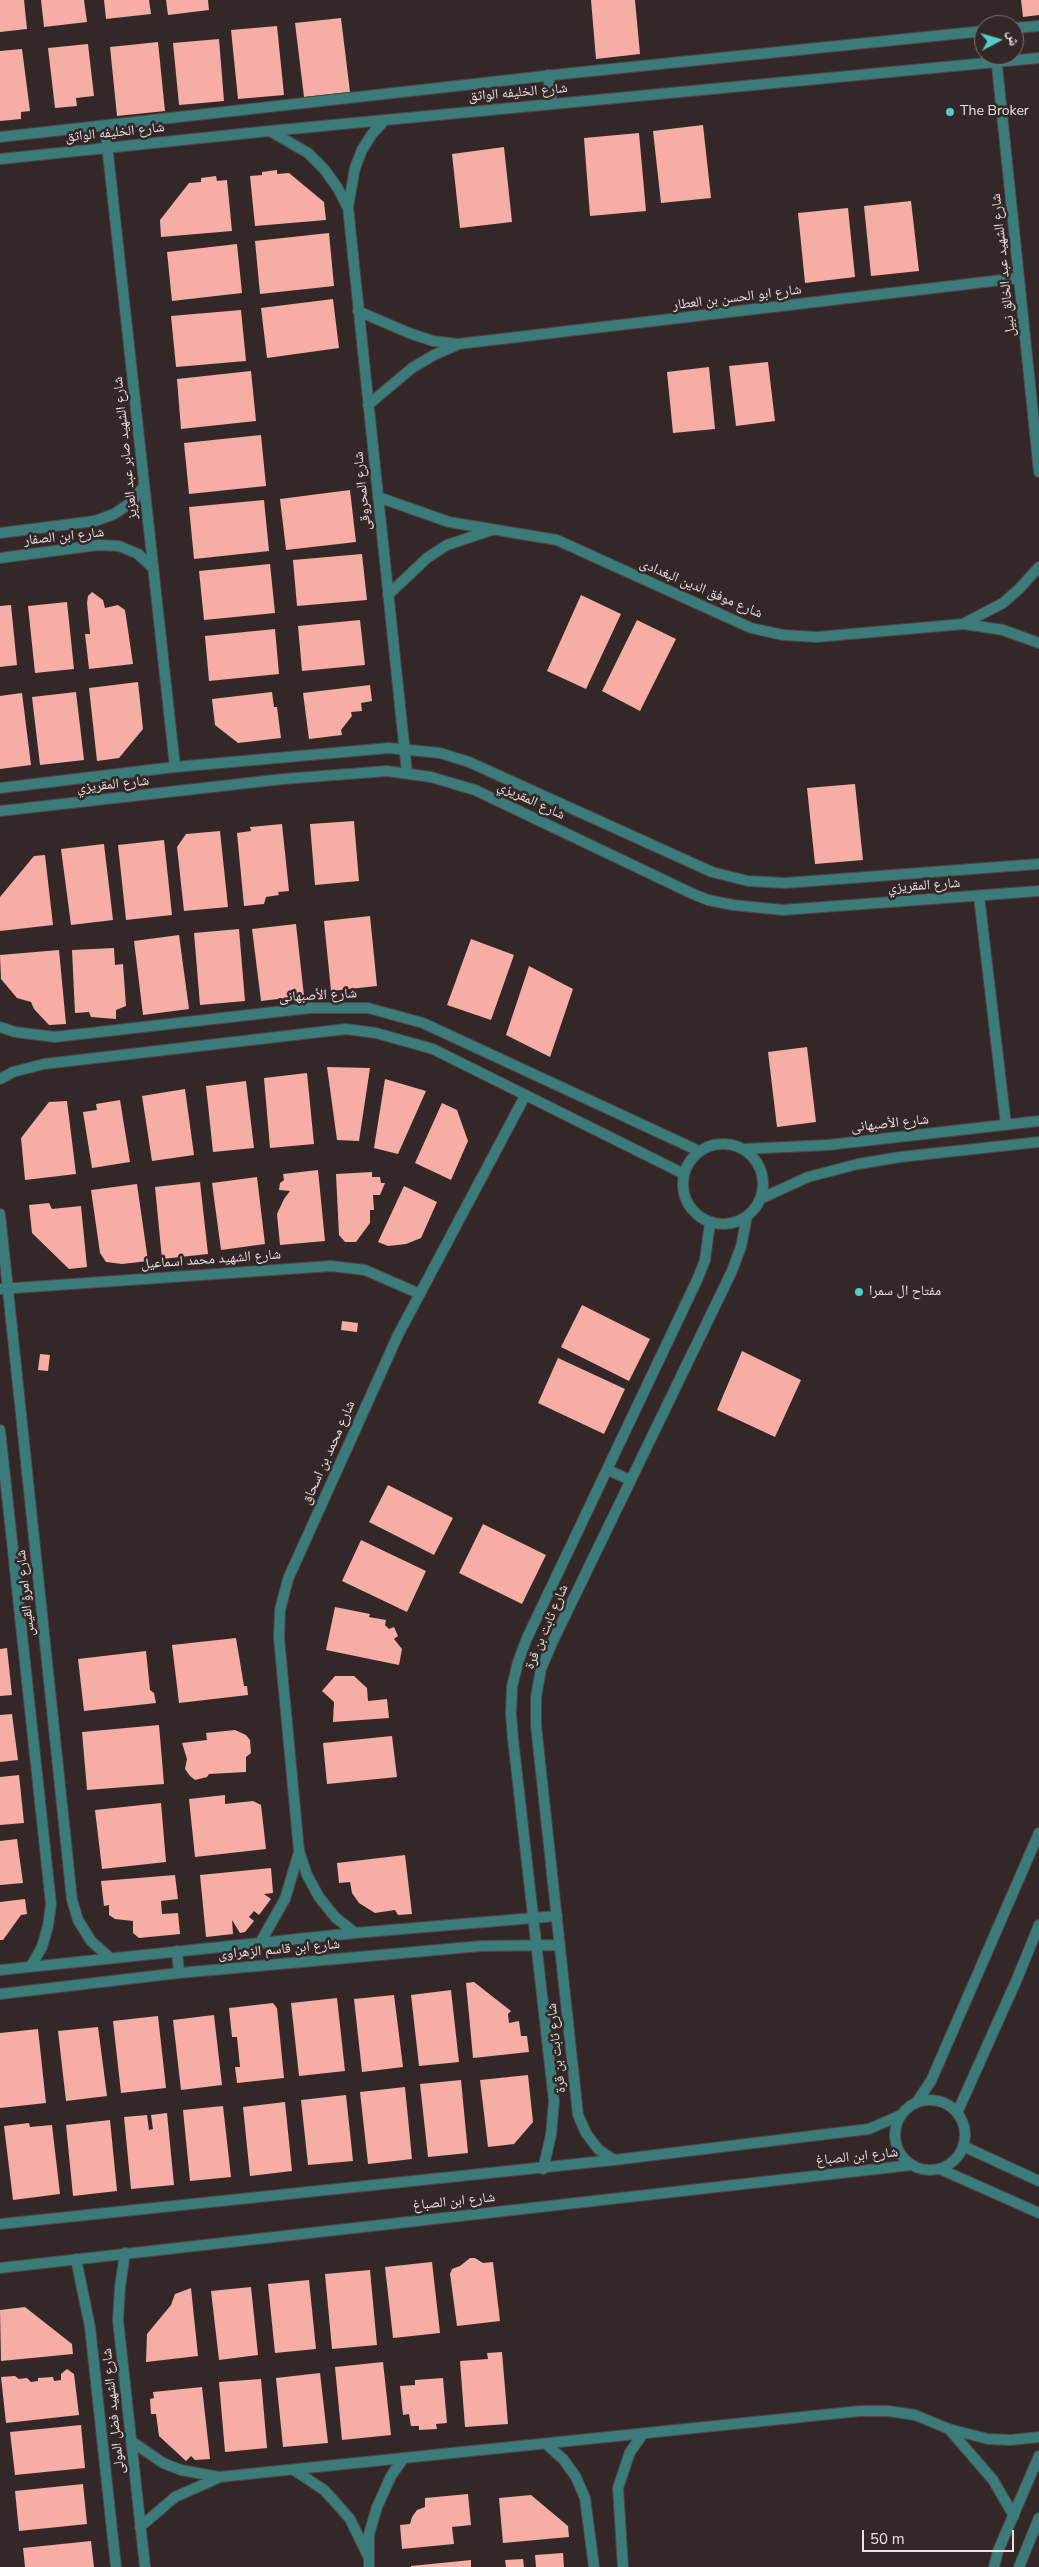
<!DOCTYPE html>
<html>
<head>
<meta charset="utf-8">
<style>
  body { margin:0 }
  #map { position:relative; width:1039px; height:2567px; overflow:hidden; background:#332827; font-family:"Nunito Sans","Noto Naskh Arabic",sans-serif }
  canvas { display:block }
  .north { position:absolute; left:974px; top:15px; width:50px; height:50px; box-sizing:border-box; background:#332827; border:1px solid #7c7271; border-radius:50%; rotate:84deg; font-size:14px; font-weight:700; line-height:20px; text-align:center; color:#e9e2e1 }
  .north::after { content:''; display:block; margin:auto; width:18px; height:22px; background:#53cdca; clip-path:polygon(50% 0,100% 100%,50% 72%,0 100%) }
  .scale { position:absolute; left:862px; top:2530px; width:152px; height:22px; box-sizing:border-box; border:2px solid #e9e2e1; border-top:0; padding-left:6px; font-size:15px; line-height:18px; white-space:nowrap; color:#e9e2e1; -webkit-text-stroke:4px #332827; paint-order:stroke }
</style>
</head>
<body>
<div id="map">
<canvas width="1039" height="2567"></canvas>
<div class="north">ش</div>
<div class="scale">50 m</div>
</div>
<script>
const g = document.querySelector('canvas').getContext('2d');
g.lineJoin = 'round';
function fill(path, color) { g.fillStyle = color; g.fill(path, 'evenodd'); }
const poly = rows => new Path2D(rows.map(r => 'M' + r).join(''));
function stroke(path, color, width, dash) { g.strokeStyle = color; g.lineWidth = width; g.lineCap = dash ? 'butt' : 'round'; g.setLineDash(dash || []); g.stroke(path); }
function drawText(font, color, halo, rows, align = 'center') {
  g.font = font + ' "Nunito Sans","Noto Naskh Arabic",sans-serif'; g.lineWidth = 5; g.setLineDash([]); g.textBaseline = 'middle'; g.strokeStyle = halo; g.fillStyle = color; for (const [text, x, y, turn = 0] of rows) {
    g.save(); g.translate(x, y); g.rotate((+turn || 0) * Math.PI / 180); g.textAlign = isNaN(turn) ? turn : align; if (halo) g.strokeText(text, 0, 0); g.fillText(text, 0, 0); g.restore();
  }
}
fill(poly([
  [0,0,24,0,27,29,0,32],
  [41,0,84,0,87,22,44,27],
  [104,0,149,0,151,14,106,19],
  [166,0,208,0,209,10,168,15],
  [591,0,635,0,640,54,596,59],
  [1021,0,1039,0,1039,15,1023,17],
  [341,18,350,92,304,97,295,23],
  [277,26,284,95,238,99,231,30],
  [219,39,224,101,179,105,173,43],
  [158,42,165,111,117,116,110,47],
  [88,44,94,96,76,98,77,106,55,108,48,48],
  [22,49,30,111,21,112,21,119,0,121,0,51],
  [703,125,711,198,661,203,653,131],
  [639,133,646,211,590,216,584,138],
  [504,147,512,222,460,228,452,154],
  [277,170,277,174,289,173,324,202,326,220,255,226,250,176,262,175,262,172],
  [216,176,217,181,227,180,232,231,161,237,160,220,189,183,201,182,201,178],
  [911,201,919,271,871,276,864,206],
  [848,208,855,277,805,283,798,213],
  [329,233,334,286,260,294,255,241],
  [237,244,242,293,172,301,167,252],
  [333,299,339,348,267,358,261,308],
  [241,310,246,361,176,367,171,316],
  [768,362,775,421,736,426,729,366],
  [709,367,715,429,673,433,667,372],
  [251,371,256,421,181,429,177,379],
  [261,435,266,486,189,494,184,443],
  [350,490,356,542,286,550,280,499],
  [264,500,269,551,194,559,189,507],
  [362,554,367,600,297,606,293,560],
  [270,564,275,613,204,620,199,571],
  [92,592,103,600,105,608,118,605,125,610,133,664,89,669,85,634,90,634,87,603,88,596],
  [581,595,621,614,586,689,547,671],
  [67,602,74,669,35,673,28,606],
  [11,605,17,665,0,667,0,606],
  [360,620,365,665,302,671,298,626],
  [637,620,676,639,640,711,602,691],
  [275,629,279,674,209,681,205,636],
  [138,682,143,729,119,758,97,761,89,688],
  [370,685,372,701,361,703,362,711,351,712,352,716,341,730,342,735,309,739,303,693],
  [76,692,84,760,40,765,32,697],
  [272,692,274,707,277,707,281,738,238,743,215,725,212,699],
  [22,693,31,765,0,769,0,696],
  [855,784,863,860,815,864,807,788],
  [354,821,359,881,315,885,310,824],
  [282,824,289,891,278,892,279,895,266,897,264,904,244,906,237,833,251,831,250,827],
  [220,831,228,907,184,911,177,847,186,834],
  [164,840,172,915,126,920,118,845],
  [104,844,113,920,71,925,61,849],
  [45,855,53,925,0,931,0,897,34,856],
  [370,916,377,986,331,991,324,921],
  [296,924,304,996,261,1001,252,929],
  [239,929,245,1001,200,1005,194,933],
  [179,935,189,1009,143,1015,134,941],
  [471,939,514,955,491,1020,447,1005],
  [114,948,115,965,123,964,126,1006,116,1010,116,1019,91,1017,89,1012,75,1013,72,950],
  [59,950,66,1024,49,1025,34,1009,31,1002,17,998,1,979,0,955],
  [529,966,573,989,550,1057,506,1035],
  [807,1047,816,1122,777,1127,768,1052],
  [327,1067,370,1068,359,1141,337,1140],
  [307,1073,314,1144,270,1148,264,1078],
  [385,1079,426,1091,398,1154,374,1148],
  [246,1081,254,1148,213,1152,206,1086],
  [185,1089,194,1155,152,1161,142,1096],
  [120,1100,130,1162,92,1168,83,1112,97,1110,96,1104],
  [67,1101,76,1174,25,1180,21,1138,49,1102],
  [442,1103,457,1110,468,1141,451,1180,415,1163],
  [318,1170,325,1241,280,1245,277,1214,284,1199,290,1191,279,1190,280,1183,284,1180,283,1174],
  [372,1172,372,1177,380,1177,381,1183,385,1183,380,1195,373,1195,374,1210,370,1210,370,1223,356,1242,345,1242,339,1235,336,1174],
  [257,1177,265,1244,221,1250,212,1183],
  [200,1182,208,1254,162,1259,155,1187],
  [137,1184,148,1261,122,1264,106,1262,100,1253,91,1190],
  [404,1186,437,1202,421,1238,406,1244,388,1246,378,1242],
  [49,1203,52,1209,81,1206,87,1267,69,1269,32,1233,29,1205],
  [582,1305,650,1339,629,1381,561,1347],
  [342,1321,358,1323,357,1332,341,1330],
  [742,1351,801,1380,775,1437,717,1410],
  [40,1354,50,1355,48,1371,38,1370],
  [558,1358,625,1389,604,1434,538,1403],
  [388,1485,453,1518,434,1555,369,1522],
  [483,1524,546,1555,522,1604,459,1573],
  [361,1540,426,1571,407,1612,342,1581],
  [335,1607,370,1614,369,1617,386,1620,385,1625,389,1629,394,1627,398,1636,394,1639,402,1649,399,1665,326,1650],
  [236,1638,244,1686,247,1686,248,1695,179,1703,172,1645],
  [7,1648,12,1695,0,1696,0,1649],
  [146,1651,150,1690,154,1693,156,1703,84,1711,78,1659],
  [335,1676,354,1676,367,1688,368,1701,387,1699,389,1718,333,1722,334,1702,322,1691],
  [12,1714,18,1760,0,1762,0,1715],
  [159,1725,164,1784,87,1790,82,1732],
  [235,1730,246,1735,250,1740,251,1753,246,1757,246,1772,209,1774,207,1777,195,1780,190,1776,185,1769,187,1759,182,1743,207,1740,206,1733],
  [392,1736,397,1777,327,1784,323,1743],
  [19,1775,24,1823,0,1825,0,1777],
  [225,1795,225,1804,253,1801,261,1805,266,1849,195,1857,189,1799],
  [161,1803,166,1862,102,1869,95,1810],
  [17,1839,23,1883,0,1885,0,1841],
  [405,1855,412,1914,398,1915,395,1910,375,1913,359,1903,352,1893,350,1882,339,1883,337,1863],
  [271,1868,273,1893,264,1894,271,1899,259,1915,254,1911,249,1917,254,1921,245,1932,240,1933,232,1920,233,1934,206,1937,200,1875],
  [175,1875,178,1899,161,1901,162,1914,178,1913,180,1934,139,1938,133,1933,133,1921,115,1919,109,1915,109,1905,104,1906,101,1881],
  [25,1899,27,1914,21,1915,3,1940,0,1940,0,1902],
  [474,1982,511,2011,508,2014,509,2023,519,2021,521,2036,527,2036,529,2052,473,2058,466,1983],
  [451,1990,459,2062,419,2066,411,1995],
  [394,1995,403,2067,362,2072,354,1999],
  [337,1998,345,2071,299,2076,291,2003],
  [273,2003,277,2008,284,2078,237,2083,235,2067,240,2067,237,2037,232,2037,229,2008],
  [214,2015,222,2085,181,2090,173,2020],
  [158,2016,166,2088,121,2093,113,2021],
  [98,2027,107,2096,66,2101,58,2031],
  [38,2029,46,2103,0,2108,0,2033],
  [528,2075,533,2122,514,2144,488,2147,480,2080],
  [461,2080,468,2153,428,2157,420,2084],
  [405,2087,412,2159,368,2164,360,2092],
  [346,2095,353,2161,308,2165,301,2100],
  [285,2102,292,2171,250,2176,243,2107],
  [223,2106,231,2177,190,2181,183,2110],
  [167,2113,174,2185,131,2189,124,2117,147,2115,149,2130,153,2129,151,2115],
  [110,2120,117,2191,73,2196,66,2125],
  [29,2123,30,2127,52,2125,60,2194,13,2200,4,2126],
  [470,2258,475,2258,483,2263,493,2262,500,2321,457,2326,450,2274,452,2269,460,2266],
  [432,2262,440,2333,393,2338,385,2267],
  [370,2270,377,2345,332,2349,325,2274],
  [309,2280,316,2349,275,2353,268,2284],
  [251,2287,258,2355,219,2360,211,2291],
  [191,2288,198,2356,146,2362,147,2334,171,2305,175,2294],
  [25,2307,72,2344,73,2354,1,2361,0,2310],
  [502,2352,508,2424,465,2427,460,2361,488,2359,487,2353],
  [383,2362,391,2435,342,2440,335,2367],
  [67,2369,74,2374,79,2415,6,2423,1,2377,15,2376,19,2379,27,2378,31,2382,38,2381,38,2378,53,2377,54,2381,61,2380,61,2374],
  [320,2373,328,2443,283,2447,276,2378],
  [443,2378,447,2423,436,2424,437,2429,419,2430,419,2426,411,2426,409,2414,403,2415,400,2386,415,2385,415,2380],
  [261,2379,267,2448,225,2452,219,2382],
  [202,2387,210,2459,195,2460,191,2456,186,2461,159,2436,156,2414,151,2414,150,2399,154,2398,153,2392],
  [81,2425,85,2468,15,2475,10,2432],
  [83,2484,87,2524,19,2531,15,2491],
  [468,2494,471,2525,452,2527,454,2544,402,2549,400,2525,410,2524,412,2517,417,2510,425,2507,425,2498],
  [531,2495,568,2526,569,2537,503,2543,499,2498],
  [91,2541,94,2567,25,2567,23,2548],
  [563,2553,564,2567,536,2567,535,2555],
  [523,2559,524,2567,506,2567,505,2560],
  [471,2560,471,2567,411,2567,411,2566]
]), '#f5ada5');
const minor = poly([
  [1014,28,1039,26],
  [996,56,1039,472],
  [548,75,552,104],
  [385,120,372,134,362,150,355,168,348,207,407,773],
  [105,126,175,767],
  [270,131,308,153,324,169,337,187,347,206],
  [0,137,572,73,984,31],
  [0,159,269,131,1039,58],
  [358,311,409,333,433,341,458,344,1019,278],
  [368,405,412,368,434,355,457,345],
  [378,497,449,522,557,540,751,628,783,635,817,637,964,624,1003,630,1039,643],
  [0,533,95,521,114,514,132,502,144,486],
  [0,558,98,545,119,546,138,554,153,568],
  [388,595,427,558,447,545,492,530],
  [965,623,1003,603,1019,589,1039,567],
  [979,896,1006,1125],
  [0,1027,15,1032,55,1037,310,1008,368,1008,423,1023,699,1151],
  [0,1079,13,1072,44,1064,346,1029,376,1033,433,1049,684,1174],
  '683 1184a40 40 0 1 1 80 0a40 40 0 1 1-80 0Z',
  [743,1149,828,1145,1039,1121],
  [760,1199,808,1177,858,1164,900,1157,1039,1142],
  [0,1214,72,1900,78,1920,91,1941,110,1958],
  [0,1289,331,1266,365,1270,420,1294],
  [0,1430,51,1904,48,1926,42,1947,31,1966],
  [608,1470,630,1480],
  [355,1933,335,1917,319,1897,307,1875,299,1851,279,1638,280,1610,288,1579,398,1335,525,1096],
  [260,1943,285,1899,299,1852],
  [177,1951,179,1973],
  [0,1970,355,1933,557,1916],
  [0,1994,179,1973,481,1946,560,1945],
  [614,2160,598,2149,586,2133,578,2115,536,1725,536,1697,541,1669,552,1643,731,1273,741,1247,747,1216],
  [543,2169,551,2135,554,2101,513,1739,511,1714,512,1687,518,1662,527,1638,698,1278,705,1260,710,1223],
  [125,2253,120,2287,118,2320,145,2567],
  [76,2259,90,2327,116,2567],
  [949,2429,993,2480,1014,2516],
  [131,2441,163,2463,181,2470,219,2477,860,2411,888,2411,915,2415,949,2429,988,2439,1011,2440,1039,2437],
  [546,2444,563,2459,576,2477,585,2498,594,2567],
  [294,2470,324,2490,336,2503,350,2519,367,2554],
  [140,2527,175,2497,218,2478],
  [369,2567,369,2534,377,2507,391,2476,403,2459],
  [623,2567,618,2488,630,2452,643,2434],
  [994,2567,998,2551,1039,2456],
  [1019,2567,1039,2518]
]);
const tertiary = poly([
  [0,788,175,767,389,748,440,753,469,762,712,872,748,881,785,883,1039,864],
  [0,811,283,779,387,771,431,777,475,790,693,894,708,900,733,905,783,910,1039,891],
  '895 2135a35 35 0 1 1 70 0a35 35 0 1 1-70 0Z',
  [916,2103,931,2081,1039,1833],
  [957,2113,1017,1979,1039,1925],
  [963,2146,1039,2181],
  [940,2169,1039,2213],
  [0,2224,614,2160,869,2129,901,2115],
  [0,2268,912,2165]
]);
stroke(minor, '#504645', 12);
stroke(tertiary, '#504645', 12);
stroke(minor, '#3b7b7a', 10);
stroke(tertiary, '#3b7b7a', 10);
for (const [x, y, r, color] of [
  [950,112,5,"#53cdca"],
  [859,1292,5,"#53cdca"]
]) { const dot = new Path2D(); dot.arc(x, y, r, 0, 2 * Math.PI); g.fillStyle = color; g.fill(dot); stroke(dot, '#332827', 2); }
drawText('14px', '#e9e2e1', '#332827', [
  ["شارع الخليفه الواثق",518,93,-5],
  ["شارع الخليفه الواثق",115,133,-6],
  ["شارع الشهيد عبد الخالق نبيل",1004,265,-96],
  ["شارع ابو الحسن بن العطار",737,298,-7],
  ["شارع الشهيد صابر عبد العزيز",126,448,-96],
  ["شارع المحروقى",363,491,-96],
  ["شارع ابن الصفار",64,537,-6],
  ["شارع موفق الدين البغدادى",701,589,23],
  ["شارع المقريزي",113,785,-6],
  ["شارع المقريزي",531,801,25],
  ["شارع المقريزي",924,886,-4],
  ["شارع الأصبهانى",318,996,-3],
  ["شارع الأصبهانى",890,1124,-6],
  ["شارع الشهيد محمد اسماعيل",211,1260,-4],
  ["شارع محمد بن اسحاق",329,1453,-66],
  ["شارع امرؤ القيس",26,1593,-96],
  ["شارع ثابت بن قرة",547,1627,-67],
  ["شارع ابن قاسم الزهراوى",279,1950,-5],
  ["شارع ثابت بن قرة",557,2048,-96],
  ["شارع ابن الصباغ",857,2157,-6],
  ["شارع ابن الصباغ",454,2202,-6],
  ["شارع الشهيد فضل المولى",114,2411,-96]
]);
drawText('14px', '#e9e2e1', '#332827', [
  ["The Broker",960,112],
  ["مفتاح ال سمرا",869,1292]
], 'left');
</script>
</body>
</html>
